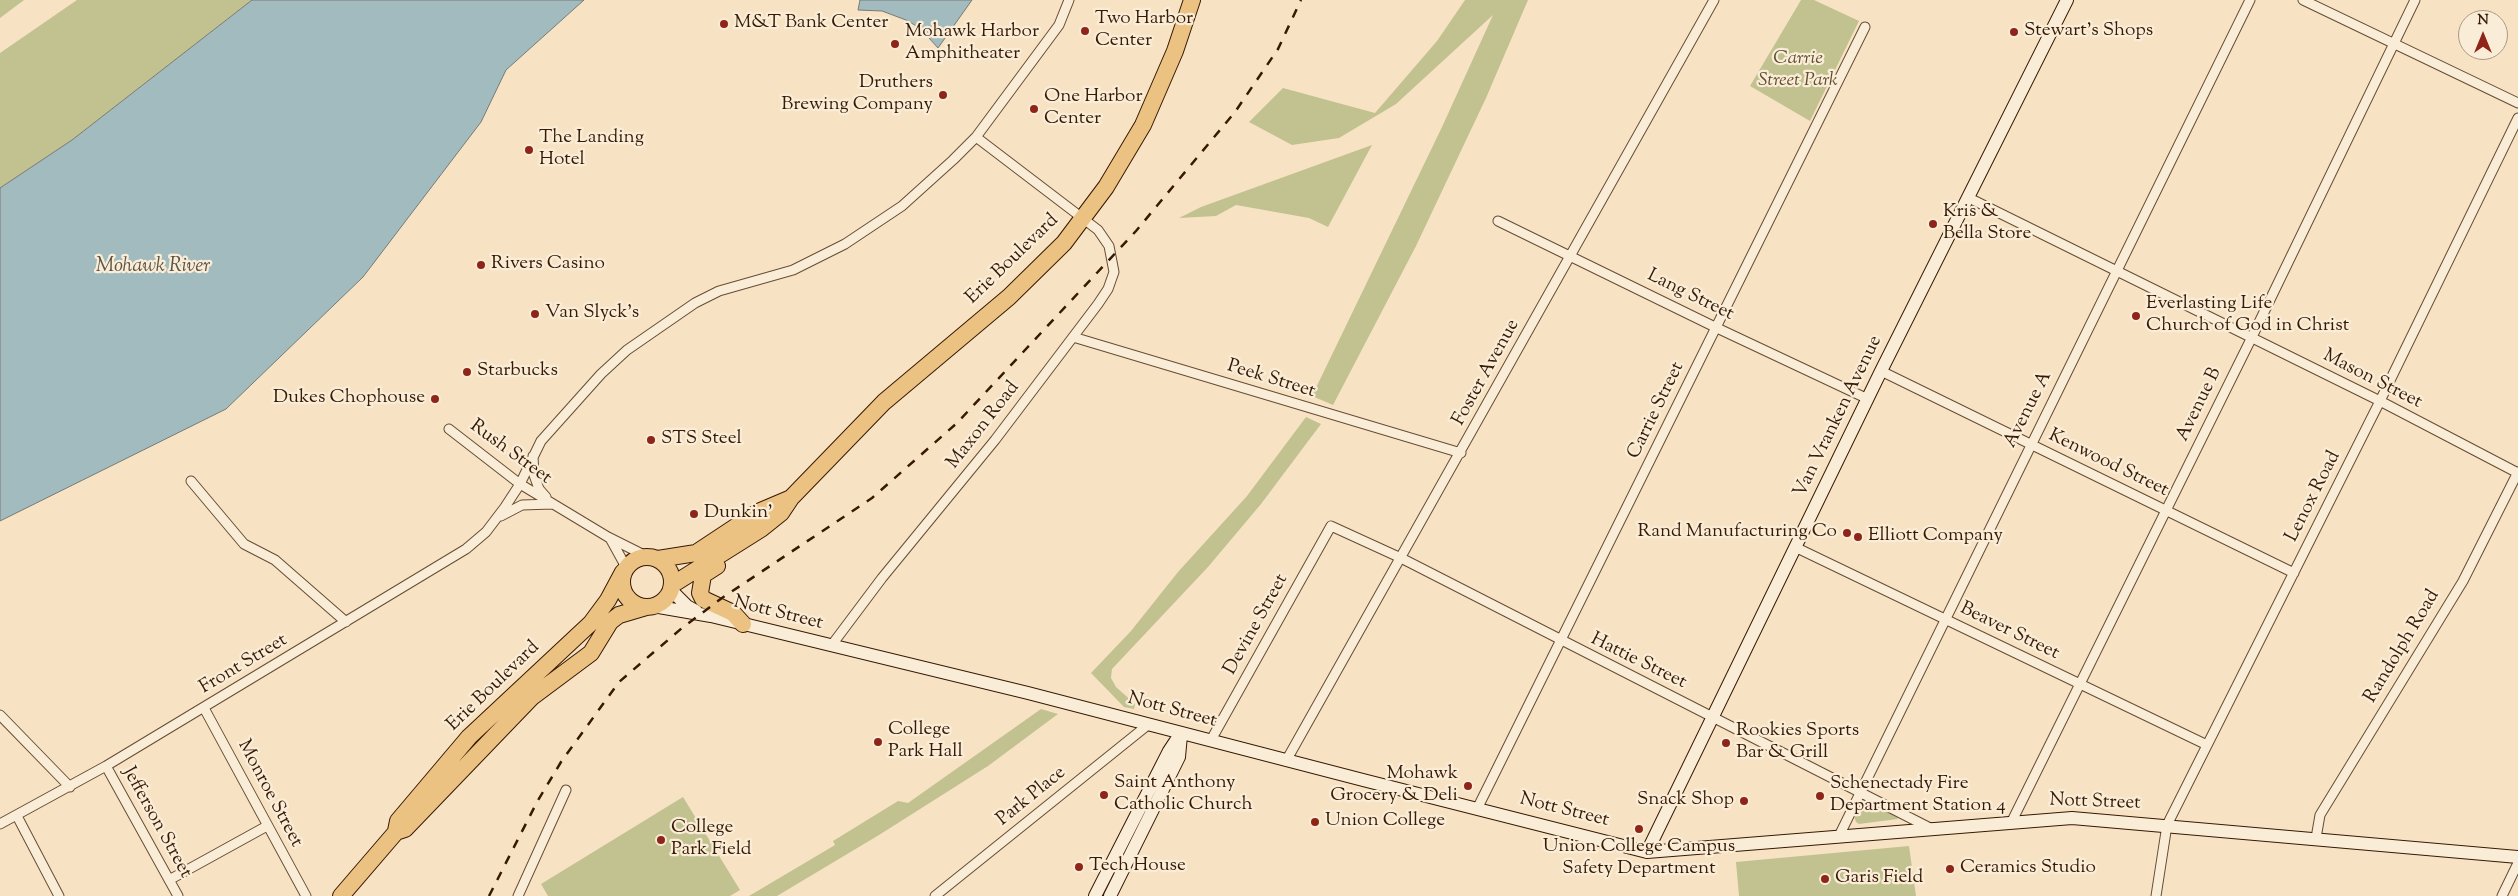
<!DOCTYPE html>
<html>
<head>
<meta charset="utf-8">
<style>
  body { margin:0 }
  #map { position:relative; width:2518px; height:896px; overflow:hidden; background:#f7e3c3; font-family:"Sorts Mill Goudy",serif }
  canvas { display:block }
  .north { position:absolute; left:2458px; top:10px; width:50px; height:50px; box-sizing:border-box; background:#faedd8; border:1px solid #ac9883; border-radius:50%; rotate:0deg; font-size:14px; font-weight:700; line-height:20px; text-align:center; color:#371904 }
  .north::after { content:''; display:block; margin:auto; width:18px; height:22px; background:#8f2418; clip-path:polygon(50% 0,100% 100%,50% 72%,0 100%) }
</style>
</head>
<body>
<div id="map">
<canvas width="2518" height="896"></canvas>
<div class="north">N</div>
</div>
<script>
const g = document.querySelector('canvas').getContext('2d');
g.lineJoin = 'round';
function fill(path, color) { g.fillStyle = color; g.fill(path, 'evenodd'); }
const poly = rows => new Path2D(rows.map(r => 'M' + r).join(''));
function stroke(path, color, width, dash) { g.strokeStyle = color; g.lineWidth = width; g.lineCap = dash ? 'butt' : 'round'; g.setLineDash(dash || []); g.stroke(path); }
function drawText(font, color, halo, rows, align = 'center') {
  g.font = font + ' "Sorts Mill Goudy",serif'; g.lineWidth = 4.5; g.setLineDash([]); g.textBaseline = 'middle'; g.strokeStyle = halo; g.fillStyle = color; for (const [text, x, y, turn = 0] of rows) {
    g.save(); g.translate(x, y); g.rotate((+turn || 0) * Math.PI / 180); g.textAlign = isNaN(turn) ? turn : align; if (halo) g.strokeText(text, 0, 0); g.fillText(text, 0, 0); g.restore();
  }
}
fill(poly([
  [0,0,24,0,0,18],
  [77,0,252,0,72,140,0,188,0,53],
  [1465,0,1528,0,1486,98,1416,246,1333,405,1312,396,1442,127,1493,15,1396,104,1339,138,1292,145,1249,122,1283,88,1375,113,1437,41],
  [1801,0,1814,0,1859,21,1810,121,1750,86],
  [1372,145,1328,227,1309,218,1236,205,1216,216,1179,218,1201,207],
  [1306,417,1321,424,1261,504,1208,567,1112,669,1111,678,1116,687,1135,704,1134,709,1124,707,1091,673,1131,631,1178,572,1247,496],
  [1041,709,1058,714,988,766,879,835,777,896,749,896,835,845,833,841,898,801,908,803],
  [683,797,740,890,730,896,548,896,541,884],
  [1862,799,1896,816,1898,819,1859,824,1856,822,1854,816],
  [1909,846,1916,896,1739,896,1736,862]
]), '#c1c290');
const water = poly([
  [252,0,584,0,506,70,481,122,363,277,226,409,0,521,0,188,72,140,252,0],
  [860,0,972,0,938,48,920,28,906,20,882,11,858,10,860,0]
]);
fill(water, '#a2bbbf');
stroke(water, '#777a74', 1);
const street = poly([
  [2303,0,2518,103],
  [1969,198,2380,401,2518,473],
  [1498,221,1717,328,1868,399],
  [1073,337,1461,453],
  [1881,371,2294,573],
  [449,429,520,484,608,537,646,556],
  [533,456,534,475,539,489,546,497],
  [191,481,244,544,275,560,346,622],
  [501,516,522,505,552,504],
  [610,538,626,567],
  [1797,548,2207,745],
  [831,646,882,578,995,440,1098,304,1108,289,1114,272,1109,246,1098,230,976,137],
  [204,708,306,896],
  [0,715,70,787],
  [1211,740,1331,526,1401,558,1930,828],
  [1286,761,1714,0],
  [106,766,178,896],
  [1477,809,1865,27],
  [17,816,59,896],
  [2011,823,2251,339,2415,0],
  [0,824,106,766,466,549,486,532,505,507,520,484,541,441,601,374,627,350,695,303,719,291,793,270,845,244,902,206,953,160,976,137,1059,25,1069,0],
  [1839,836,2250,0],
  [2316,838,2320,815,2463,581,2518,472],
  [169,880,267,826],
  [518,896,566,790],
  [935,896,1149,724],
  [2156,896,2167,825,2380,401,2518,118],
  [2502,896,2518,863]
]);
const secondary = poly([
  [671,590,687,606,696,611],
  [653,606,711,616,1028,693,1363,780,1647,852,2072,818,2518,857],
  [1647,852,1881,371,2067,0],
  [1095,896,1169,751,1181,733],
  [1110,896,1179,757,1181,735]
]);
const highway = poly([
  '622 582a25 25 0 1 1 50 0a25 25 0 1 1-50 0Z',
  [658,559,696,553,758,512,791,498],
  [717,566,703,575,700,593,703,599,733,613,743,624],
  [672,585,761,529,781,513,791,498,884,402,1009,297,1064,243,1106,187,1143,125,1175,51,1192,0],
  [396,831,398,821,469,737,591,623,608,600,623,572],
  [341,896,396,832,405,829,532,697,591,653,610,622,619,615,646,607]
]);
stroke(street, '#674c34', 11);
stroke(secondary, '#371904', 14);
stroke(highway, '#371904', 18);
stroke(street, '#faedd8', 9);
stroke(secondary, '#faedd8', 12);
stroke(highway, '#ecc282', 16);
stroke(poly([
  [489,896,537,802,561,762,619,682,682,628,722,598,872,498,957,423,1136,231,1235,112,1278,49,1301,0]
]), '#371904', 2.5, [9, 9]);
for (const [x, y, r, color] of [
  [724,24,5,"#8f2418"],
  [1085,31,5,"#8f2418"],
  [2014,32,5,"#8f2418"],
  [895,44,5,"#8f2418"],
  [943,95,5,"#8f2418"],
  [1034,109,5,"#8f2418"],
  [529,150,5,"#8f2418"],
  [1933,224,5,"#8f2418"],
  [481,265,5,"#8f2418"],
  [535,314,5,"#8f2418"],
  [2136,316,5,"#8f2418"],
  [467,372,5,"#8f2418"],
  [435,399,5,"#8f2418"],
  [651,440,5,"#8f2418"],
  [694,514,5,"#8f2418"],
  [1847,533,5,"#8f2418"],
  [1858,537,5,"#8f2418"],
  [878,742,5,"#8f2418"],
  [1726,743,5,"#8f2418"],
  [1468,786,5,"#8f2418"],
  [1104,795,5,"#8f2418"],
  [1820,796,5,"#8f2418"],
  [1744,801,5,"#8f2418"],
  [1315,822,5,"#8f2418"],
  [1639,829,5,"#8f2418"],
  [661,840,5,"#8f2418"],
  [1079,867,5,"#8f2418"],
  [1950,869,5,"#8f2418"],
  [1825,879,5,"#8f2418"]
]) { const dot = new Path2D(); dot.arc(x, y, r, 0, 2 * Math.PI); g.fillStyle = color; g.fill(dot); stroke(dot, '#faedd8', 2); }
drawText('19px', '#371904', '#faedd8', [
  ["Two Harbor",1095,20],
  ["Center",1095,42],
  ["M&T Bank Center",734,24],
  ["Stewart's Shops",2024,32],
  ["Mohawk Harbor",905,33],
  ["Amphitheater",905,55],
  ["Druthers",933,84,"right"],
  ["Brewing Company",933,106,"right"],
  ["One Harbor",1044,98],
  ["Center",1044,120],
  ["The Landing",539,139],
  ["Hotel",539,161],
  ["Kris &",1943,213],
  ["Bella Store",1943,235],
  ["Rivers Casino",491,265],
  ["Everlasting Life",2146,305],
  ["Church of God in Christ",2146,327],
  ["Van Slyck's",545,314],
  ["Starbucks",477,372],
  ["Dukes Chophouse",425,399,"right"],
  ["STS Steel",661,440],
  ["Dunkin'",704,514],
  ["Rand Manufacturing Co",1837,533,"right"],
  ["Elliott Company",1868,537],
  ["College",888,731],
  ["Park Hall",888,753],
  ["Rookies Sports",1736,732],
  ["Bar & Grill",1736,754],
  ["Mohawk",1458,775,"right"],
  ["Grocery & Deli",1458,797,"right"],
  ["Saint Anthony",1114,784],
  ["Catholic Church",1114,806],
  ["Schenectady Fire",1830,785],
  ["Department Station 4",1830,807],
  ["Snack Shop",1734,801,"right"],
  ["Union College",1325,822],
  ["College",671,829],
  ["Park Field",671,851],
  ["Union College Campus",1639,848,"center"],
  ["Safety Department",1639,870,"center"],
  ["Tech House",1089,867],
  ["Ceramics Studio",1960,869],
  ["Garis Field",1835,879]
], 'left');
drawText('italic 19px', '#604c2e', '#faedd8', [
  ["Carrie",1798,60],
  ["Street Park",1798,82]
]);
drawText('19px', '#371904', '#faedd8', [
  ["Erie Boulevard",1013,260,-44],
  ["Lang Street",1690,296,26],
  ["Foster Avenue",1487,373,-61],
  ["Peek Street",1271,380,17],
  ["Mason Street",2372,380,27],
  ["Avenue B",2200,405,-64],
  ["Avenue A",2029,410,-63],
  ["Carrie Street",1657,411,-64],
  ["Van Vranken Avenue",1839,417,-64],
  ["Maxon Road",984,426,-52],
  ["Rush Street",510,453,36],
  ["Kenwood Street",2108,464,26],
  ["Lenox Road",2314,497,-63],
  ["Nott Street",778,614,14],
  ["Devine Street",1257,625,-61],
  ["Beaver Street",2009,632,26],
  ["Randolph Road",2403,647,-59],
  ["Hattie Street",1638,662,26],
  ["Front Street",244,665,-31],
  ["Erie Boulevard",494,687,-44],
  ["Nott Street",1172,711,15],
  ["Monroe Street",269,794,62],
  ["Park Place",1032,797,-39],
  ["Nott Street",2095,803,2],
  ["Nott Street",1564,811,14],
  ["Jefferson Street",156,823,61]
]);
drawText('italic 20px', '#5c5245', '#faedd8', [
  ["Mohawk River",153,268]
]);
</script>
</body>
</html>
